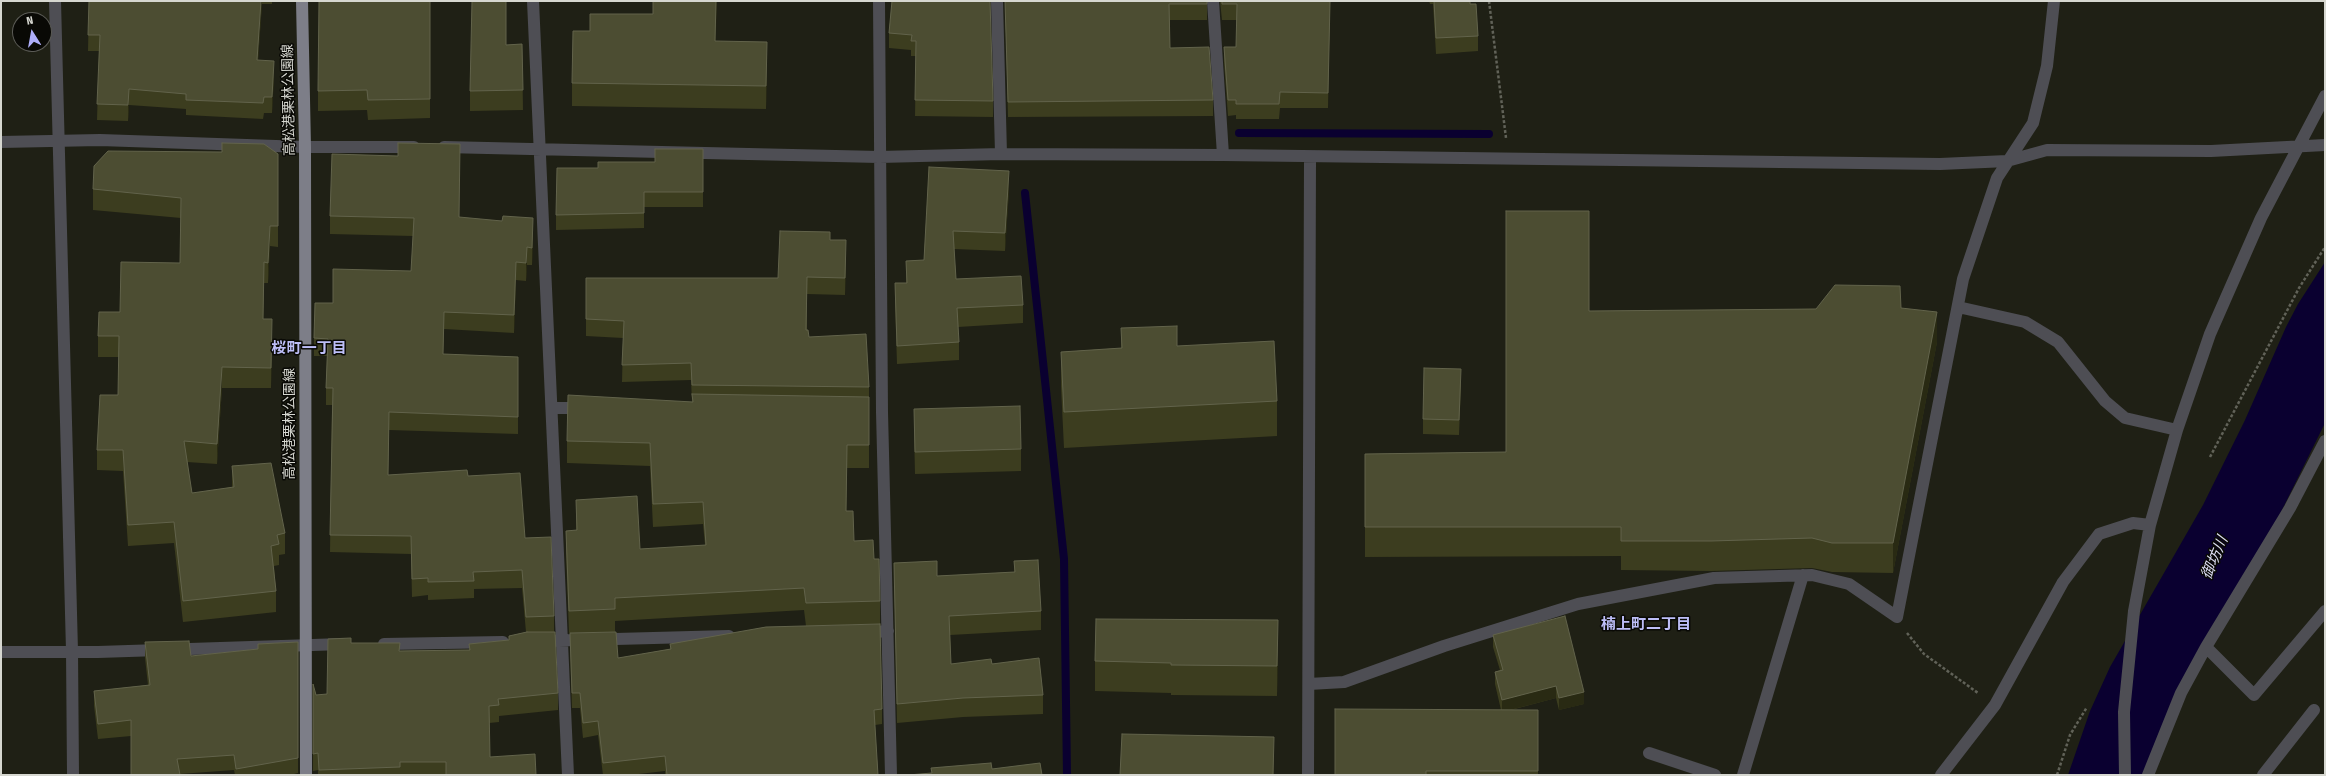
<!DOCTYPE html>
<html>
<head>
<meta charset="utf-8">
<style>
  body { margin:0 }
  #map { position:relative; width:2326px; height:776px; overflow:hidden; background:#1f2015; font-family:"Fira Sans Condensed",sans-serif }
  canvas { display:block }
  .frame { position:absolute; inset:0; border:2px solid #d6d7d0; pointer-events:none }
  .north { position:absolute; left:12px; top:12px; width:40px; height:40px; box-sizing:border-box; background:#090905; border:1px solid #5b5b56; border-radius:50%; rotate:349deg; font-size:11px; font-weight:700; line-height:16px; text-align:center; color:#d6d7d0 }
  .north::after { content:''; display:block; margin:auto; width:14px; height:18px; background:#aeaefa; clip-path:polygon(50% 0,100% 100%,50% 72%,0 100%) }
</style>
</head>
<body>
<div id="map">
<canvas width="2326" height="776"></canvas>
<div class="frame"></div>
<div class="north">N</div>
</div>
<script>
const g = document.querySelector('canvas').getContext('2d');
g.lineJoin = 'round';
function fill(path, color) { g.fillStyle = color; g.fill(path, 'evenodd'); }
const poly = rows => new Path2D(rows.map(r => 'M' + r).join(''));
function stroke(path, color, width, dash) { g.strokeStyle = color; g.lineWidth = width; g.lineCap = dash ? 'butt' : 'round'; g.setLineDash(dash || []); g.stroke(path); }
function drawText(font, color, halo, rows, align = 'center') {
  g.font = font + ' "Fira Sans Condensed","Noto Sans JP",sans-serif'; g.lineWidth = 3; g.setLineDash([]); g.textBaseline = 'middle'; g.strokeStyle = halo; g.fillStyle = color; for (const [text, x, y, turn = 0] of rows) {
    g.save(); g.translate(x, y); g.rotate((+turn || 0) * Math.PI / 180); g.textAlign = isNaN(turn) ? turn : align; if (halo) g.strokeText(text, 0, 0); g.fillText(text, 0, 0); g.restore();
  }
}
fill(poly([
  [2325,262,2325,423,2282,510,2143,775,2068,775,2090,711,2110,667,2203,505,2245,420,2286,327,2298,304]
]), '#0a0030');
stroke(poly([
  [1239,133,1489,134],
  [1025,193,1064,559,1067,775]
]), '#0a0030', 8);
stroke(poly([
  [1489,1,1506,138],
  [2210,457,2299,288,2325,247],
  [1907,633,1924,654,1978,693],
  [2057,775,2070,735,2087,707]
]), '#616258', 2.5, [3, 2]);
stroke(poly([
  [55,1,72,651,73,775],
  [533,1,568,775],
  [879,1,882,412,891,775],
  [997,1,1001,154],
  [1213,1,1223,155],
  [1,142,100,140,305,147,414,147],
  [444,147,879,157,1001,154,1223,155,1940,164,2007,161,2047,150,2211,151,2325,145],
  [1958,307,2025,322,2058,342,2105,401,2125,418,2177,430],
  [552,408,583,408],
  [864,632,888,631],
  [540,641,729,636],
  [384,644,503,642],
  [2206,647,2254,695,2325,611],
  [1,652,98,652,343,644],
  [1309,684,1344,682,1444,646,1578,604,1714,578,1812,575,1849,584,1897,617,1963,279,1997,178,2033,123,2047,66,2054,1],
  [1649,753,1715,775],
  [1308,775,1310,158],
  [1743,775,1803,575],
  [1941,775,1995,705,2063,582,2099,534,2133,523,2150,525],
  [2125,775,2124,712,2134,611,2150,525,2177,430,2210,334,2261,218,2325,96],
  [2148,775,2181,693,2206,647,2290,508,2325,441],
  [2263,775,2314,710]
]), '#4e4e54', 12);
stroke(poly([
  [302,1,305,147,306,775]
]), '#7d7e88', 12);
fill(poly([
  [89,1,272,1,272,4,262,4,258,61,274,77,272,113,264,113,263,119,186,115,186,109,129,105,128,121,97,120,99,51,88,51],
  [430,1,430,118,368,120,367,110,318,111,318,91],
  [892,1,993,101,993,117,915,116,916,56,911,56,911,50,889,48,889,33],
  [1005,1,1207,1,1207,20,1170,20,1170,48,1213,100,1213,116,1008,117],
  [1220,1,1330,1,1328,108,1280,108,1279,119,1236,119,1236,115,1228,116,1224,62,1224,47,1236,47,1237,20,1222,20],
  [1395,1,1470,1,1470,4,1478,36,1478,51,1436,54,1433,4,1430,4,1429,1,1395,2],
  [653,14,716,41,767,65,766,109,572,106,572,83,590,31],
  [522,44,523,110,470,111,470,91,506,45],
  [703,149,703,207,644,207,644,228,556,230,556,215,598,168,655,162],
  [278,154,278,247,270,246,268,283,264,283,263,319,272,339,271,388,222,388,217,464,187,462,192,493,232,487,232,466,285,533,285,554,279,555,279,565,274,566,276,591,276,612,183,622,174,543,128,546,123,471,97,470,97,450,118,395,119,357,98,357,98,336,120,312,180,263,181,218,93,210,93,189],
  [929,167,1009,190,1005,251,954,249,956,279,1023,305,1023,323,958,327,959,342,959,360,897,364,895,302,895,283,906,283,906,261,924,260],
  [330,216,459,217,533,235,532,265,527,265,526,281,516,280,514,333,444,329,443,354,518,357,518,434,389,430,388,475,468,476,525,538,554,616,554,632,558,693,558,710,499,716,499,722,489,723,490,757,536,775,318,775,318,770,313,771,313,684,316,695,327,694,351,643,399,651,469,650,469,644,509,640,509,636,526,632,522,588,474,589,474,598,428,600,428,595,412,597,411,554,330,552,332,405,326,405,326,388,327,356,314,356,314,338,333,303,411,271,413,236,330,234],
  [830,240,846,258,845,295,807,294,807,330,809,337,869,387,869,468,847,468,846,511,854,541,874,559,880,601,880,624,806,626,804,610,615,621,615,632,569,633,566,554,566,531,576,530,576,500,640,549,705,545,703,524,653,527,650,466,567,463,567,441,692,402,691,380,622,382,623,338,586,336,586,278,778,278],
  [1901,308,1937,342,1893,573,1832,572,1812,568,1711,571,1621,570,1621,556,1365,557,1365,454,1506,452,1589,311],
  [1121,328,1177,346,1277,401,1277,436,1064,448,1061,387,1061,352,1121,348],
  [1461,384,1459,435,1423,434,1423,419],
  [914,409,1021,449,1021,471,915,474,914,431],
  [1014,561,1041,611,1041,630,950,635,951,664,992,664,1043,695,1043,714,963,717,897,723,894,563,937,576,1014,572],
  [570,633,618,658,670,649,670,644,882,709,882,724,875,725,878,775,665,775,665,771,630,775,603,775,598,735,583,738,580,708,572,708,570,648],
  [1493,635,1584,704,1559,710,1556,698,1511,710,1538,710,1538,775,1335,775,1501,710,1495,684,1495,672,1500,670,1493,647],
  [145,642,191,656,258,649,258,644,298,642,298,773,290,775,235,775,234,770,180,774,131,736,98,739,94,706,94,691,148,685,145,658],
  [1278,650,1277,696,1171,695,1171,693,1095,691,1095,661]
]), '#3c3d1f');
fill(poly([
  [261,1,262,1,262,4,257,76,257,60],
  [716,1,717,1,715,64,715,41],
  [1330,1,1328,108,1328,93],
  [767,42,767,65,766,109,766,86],
  [274,61,274,77,272,113,272,97],
  [129,89,129,105,128,121,128,105],
  [1009,171,1009,190,1005,251,1005,233],
  [533,218,533,235,532,265,532,248],
  [270,226,270,246,268,283,268,263],
  [846,240,846,258,845,295,845,278],
  [527,247,527,265,526,281,526,263],
  [264,262,264,283,263,339,263,319],
  [516,262,516,280,514,333,514,315],
  [1937,312,1937,342,1893,573,1893,543],
  [272,319,272,339,271,388,271,368],
  [222,367,222,388,217,464,217,444],
  [847,445,847,468,846,534,846,511],
  [1278,620,1278,650,1277,696,1277,666],
  [1556,686,1556,698,1502,712,1502,700],
  [1584,692,1584,704,1559,710,1559,698],
  [1274,737,1274,775,1273,775]
]), '#292a13');
const building = poly([
  [89,1,261,1,257,60,274,61,272,97,264,97,263,103,186,100,186,94,129,89,128,105,97,104,100,35,88,35,89,1],
  [319,1,430,1,430,99,368,100,367,90,318,91,319,1],
  [472,1,506,1,506,45,522,44,523,90,470,91,472,1],
  [653,1,716,1,715,41,767,42,766,86,572,83,573,31,590,31,590,14,653,14,653,1],
  [892,1,990,1,993,101,915,100,916,41,911,41,912,35,889,33,892,1],
  [1005,1,1207,1,1207,4,1169,4,1170,48,1209,47,1213,100,1008,102,1005,1],
  [1222,1,1330,1,1328,93,1280,92,1279,104,1236,104,1236,100,1228,100,1224,47,1236,47,1237,4,1222,4,1222,1],
  [1434,1,1470,1,1470,4,1476,4,1478,36,1436,38,1434,1],
  [222,143,264,144,278,154,278,226,270,226,268,263,264,262,263,319,272,319,271,368,222,367,217,444,184,441,192,493,234,487,232,466,271,463,285,533,277,535,279,544,271,546,276,591,183,601,174,522,128,525,123,450,97,450,100,395,118,395,119,336,98,336,99,312,120,312,121,262,180,263,181,198,93,189,94,166,108,151,222,152,222,143],
  [398,143,460,144,459,217,502,221,503,216,533,218,532,248,527,247,526,263,516,262,514,315,444,312,443,354,518,357,518,417,389,412,388,475,467,470,468,476,520,473,525,538,551,537,554,616,526,617,522,570,473,572,474,581,428,582,428,578,412,579,411,536,330,535,333,388,326,388,328,339,314,338,315,303,333,303,333,269,411,271,414,218,330,216,332,154,398,156,398,143],
  [655,149,703,149,703,192,644,192,644,213,556,215,557,168,598,168,598,162,655,162,655,149],
  [929,167,1009,171,1005,233,953,231,956,279,1021,276,1023,305,957,308,959,342,897,346,895,283,907,283,906,261,924,260,929,167],
  [1506,211,1589,211,1589,311,1816,309,1835,285,1900,286,1901,308,1937,312,1893,543,1832,543,1812,538,1711,541,1621,541,1621,527,1365,527,1365,454,1506,452,1506,211],
  [780,231,830,232,830,240,846,240,845,278,807,277,806,330,808,330,809,337,866,334,869,387,692,385,691,363,622,365,624,321,586,319,586,278,778,278,780,231],
  [1177,326,1177,346,1274,341,1277,401,1064,412,1061,352,1122,348,1121,328,1177,326],
  [1424,368,1461,369,1459,420,1423,419,1424,368],
  [692,394,869,397,869,445,847,445,846,511,853,511,854,541,873,540,874,559,879,559,880,601,806,603,804,588,615,598,615,609,569,611,566,531,577,530,576,500,637,496,640,549,706,545,703,502,653,504,650,443,567,441,568,395,693,402,692,394],
  [1020,406,1021,449,915,452,914,409,1020,406],
  [1038,560,1041,611,949,616,951,664,991,659,992,664,1039,658,1043,695,963,698,897,704,894,563,937,561,937,576,1015,572,1014,561,1038,560],
  [1565,616,1584,692,1559,698,1556,686,1502,700,1495,672,1503,670,1493,635,1565,616],
  [1096,619,1278,620,1277,666,1171,665,1171,663,1095,661,1096,619],
  [880,624,882,709,874,710,878,775,667,775,665,756,603,763,598,721,583,723,580,693,572,693,570,633,616,632,618,658,671,649,670,644,766,627,880,624],
  [527,632,555,632,558,693,498,699,499,705,489,706,490,757,535,754,536,775,446,775,446,762,400,762,400,767,319,770,318,753,313,754,313,684,316,695,327,694,328,639,351,638,351,643,400,643,399,651,470,650,469,644,509,640,509,636,527,632],
  [189,641,191,656,258,649,258,644,298,642,298,758,236,769,234,755,177,759,180,775,131,775,131,720,98,724,94,691,150,685,145,642,189,641],
  [1335,709,1538,710,1538,771,1426,771,1426,775,1335,775,1335,709],
  [1122,734,1274,737,1273,775,1120,775,1122,734],
  [991,763,992,769,1040,763,1042,775,908,775,932,773,931,768,991,763]
]);
fill(building, '#4c4d32');
stroke(building, '#62634b', 1);
drawText('14px', '#d6d7d0', '#090905', [
  ["高松港栗林公園線",289,100,-91],
  ["高松港栗林公園線",290,424,-90]
]);
drawText('bold 15px', '#bdbef7', '#090905', [
  ["桜町一丁目",309,349],
  ["楠上町二丁目",1646,625]
]);
drawText('italic 15px', '#dbdcf2', '#090905', [
  ["御坊川",2215,558,-67]
]);
</script>
</body>
</html>
